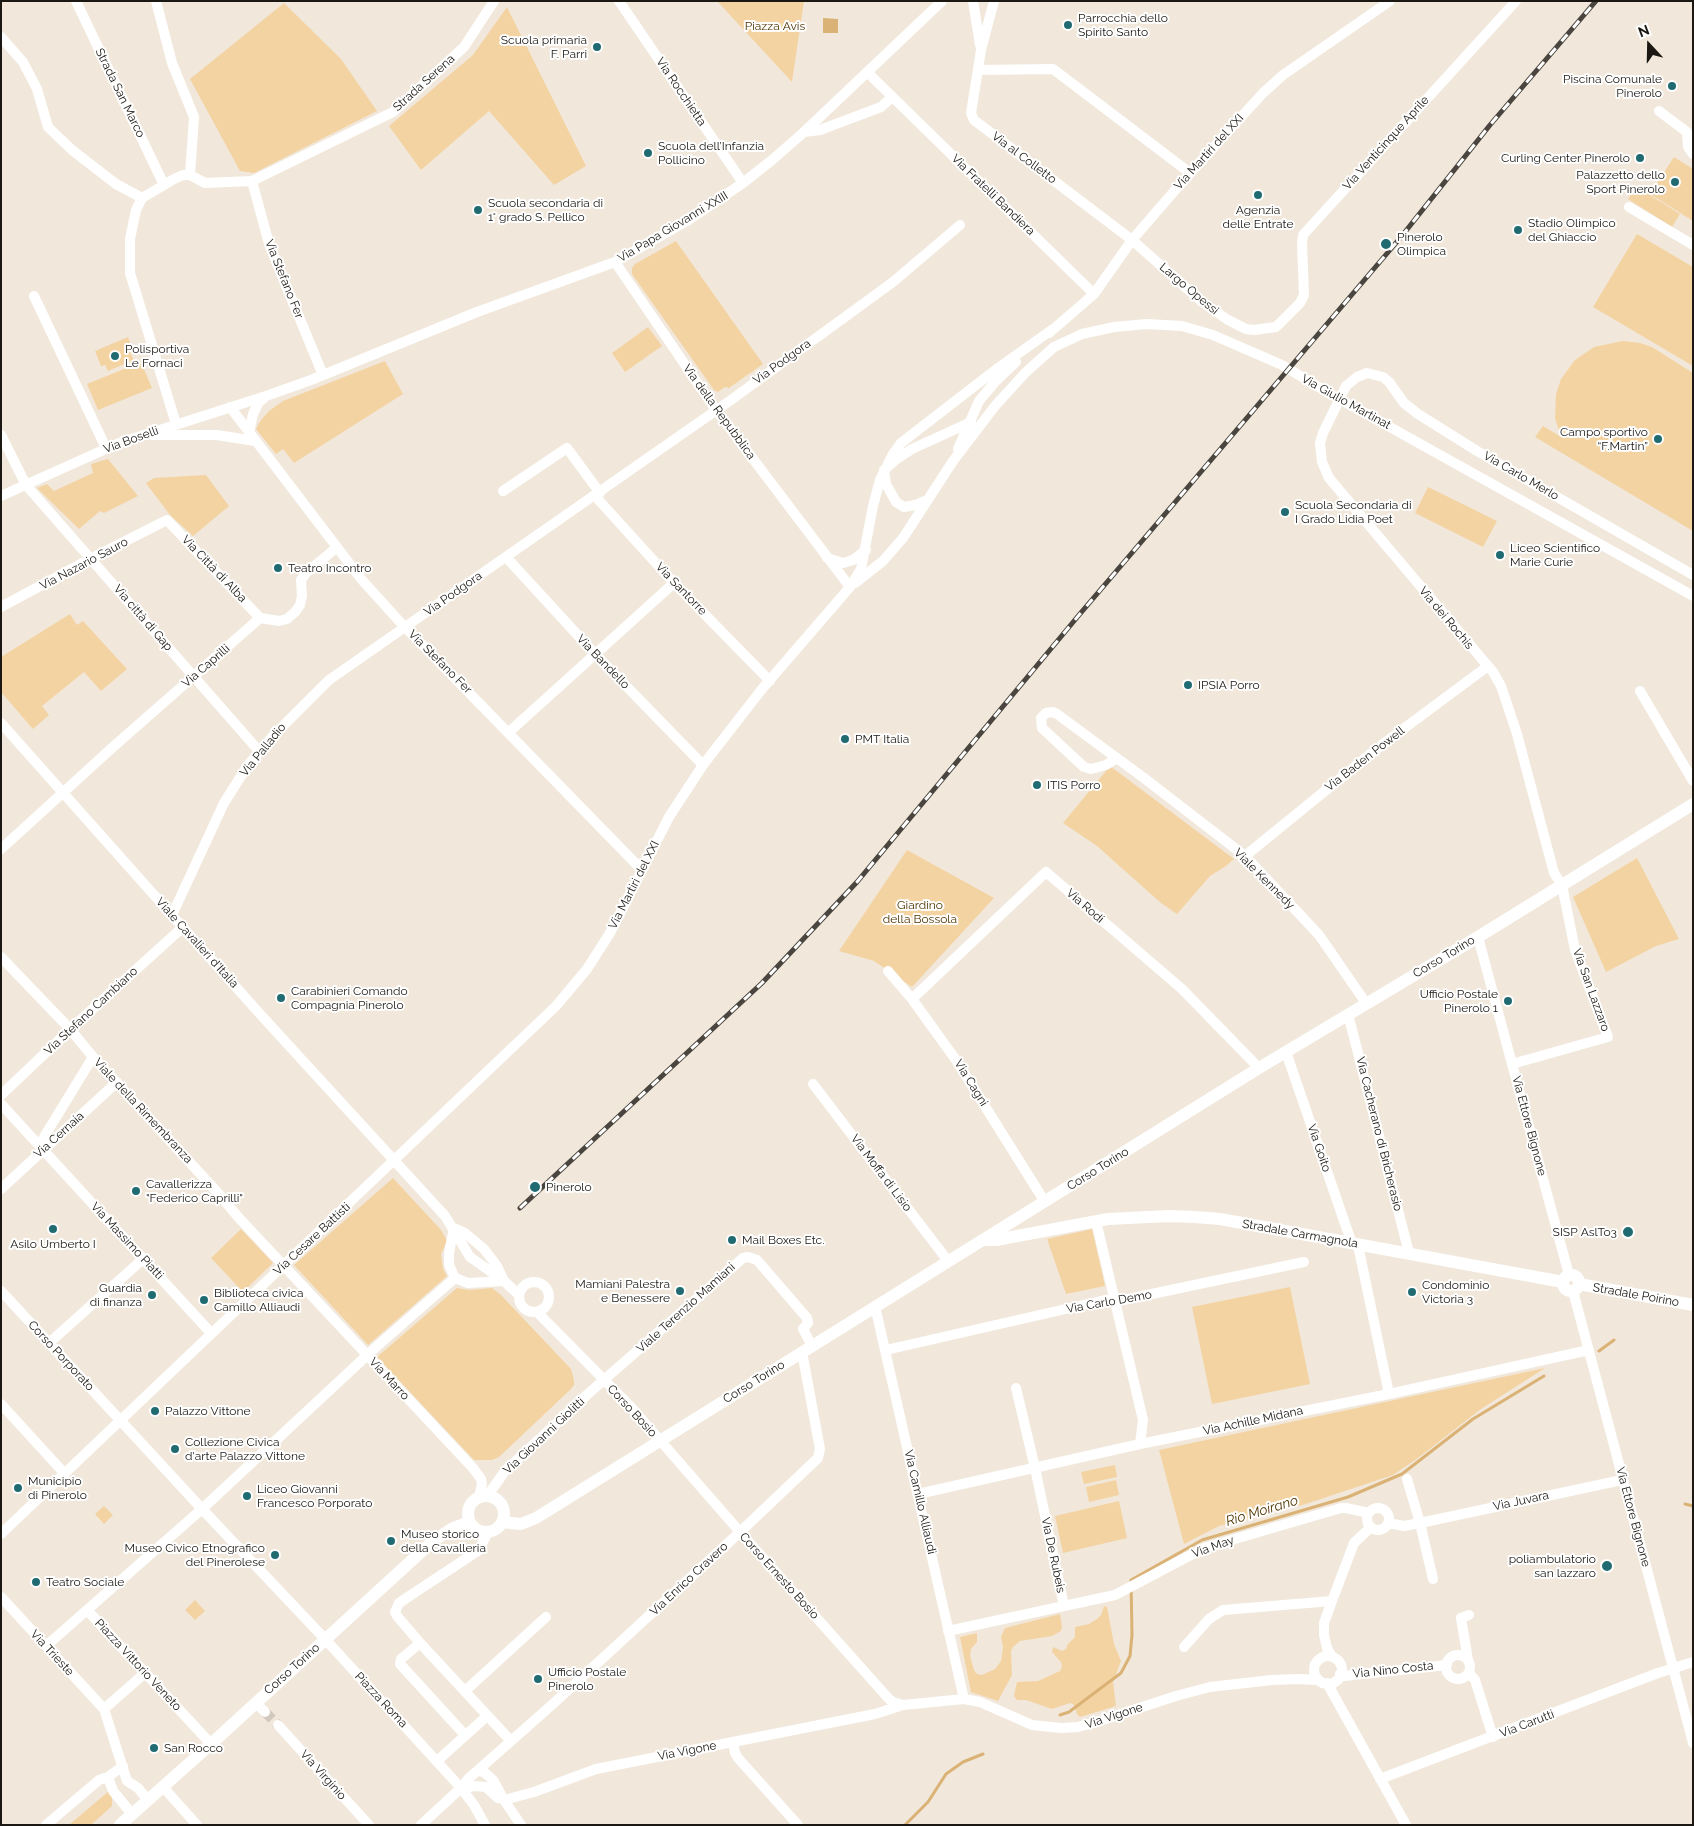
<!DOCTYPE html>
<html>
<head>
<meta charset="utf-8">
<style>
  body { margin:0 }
  #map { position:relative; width:1694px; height:1826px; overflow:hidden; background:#f1e8db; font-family:Raleway,sans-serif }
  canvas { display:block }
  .frame { position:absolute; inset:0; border:2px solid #1b1813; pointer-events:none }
  .north { position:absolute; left:1624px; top:20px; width:50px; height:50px; -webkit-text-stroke:4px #fff; paint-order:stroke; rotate:339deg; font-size:14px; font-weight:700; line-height:20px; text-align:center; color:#1b1813 }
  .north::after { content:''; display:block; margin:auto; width:18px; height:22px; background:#1b1813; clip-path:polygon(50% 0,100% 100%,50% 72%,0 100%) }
</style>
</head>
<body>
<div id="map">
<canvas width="1694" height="1826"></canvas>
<div class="frame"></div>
<div class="north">N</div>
</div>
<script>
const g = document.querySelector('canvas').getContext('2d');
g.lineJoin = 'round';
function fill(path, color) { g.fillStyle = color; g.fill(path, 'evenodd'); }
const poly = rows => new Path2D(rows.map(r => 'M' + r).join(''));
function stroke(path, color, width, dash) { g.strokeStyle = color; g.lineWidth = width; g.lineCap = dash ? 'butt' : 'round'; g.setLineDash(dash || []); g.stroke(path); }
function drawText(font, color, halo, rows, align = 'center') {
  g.font = font + ' Raleway,sans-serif'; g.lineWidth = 4; g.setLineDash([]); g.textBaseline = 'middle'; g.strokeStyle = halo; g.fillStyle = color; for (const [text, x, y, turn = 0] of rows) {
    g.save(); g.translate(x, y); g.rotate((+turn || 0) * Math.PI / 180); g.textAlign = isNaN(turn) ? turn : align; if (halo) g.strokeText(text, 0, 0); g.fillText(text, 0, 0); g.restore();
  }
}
fill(poly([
  [717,1,804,1,792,82],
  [284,3,341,59,377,111,254,173,240,171,190,79],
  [507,7,586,166,554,185,489,111,421,170,389,126,473,55],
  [1674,157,1693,169,1693,221,1650,194],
  [1636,186,1680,214,1672,227,1628,199],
  [1637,234,1693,267,1693,366,1593,307],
  [676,241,763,364,729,388,725,387,718,392,714,390,632,274,632,268,635,264],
  [648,327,662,346,625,372,612,353],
  [128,337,133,351,130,353,134,360,108,371,105,365,101,366,95,351],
  [1623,341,1640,343,1652,347,1693,373,1693,531,1535,437,1543,426,1561,437,1555,418,1556,394,1561,379,1575,360,1594,347],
  [385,361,403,394,294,463,283,449,276,454,256,429,261,420,269,411,283,401],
  [141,362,152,388,98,410,87,384],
  [108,459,138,496,104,513,100,511,79,529,37,488,47,484,54,491,93,473,91,464],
  [206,475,229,506,193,536,170,515,146,483,154,478],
  [1428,487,1497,521,1483,547,1415,513],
  [70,614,77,625,83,621,127,669,101,691,84,672,42,706,49,715,33,729,1,692,1,657],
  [1110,766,1234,859,1226,866,1210,876,1177,914,1161,903,1097,846,1063,823],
  [907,850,994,898,912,987,874,961,839,951],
  [1637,858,1679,939,1656,946,1606,972,1573,897],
  [393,1178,441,1230,447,1241,441,1254,443,1269,447,1276,368,1345,294,1265],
  [241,1229,273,1263,243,1292,211,1258],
  [1092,1229,1105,1286,1066,1294,1047,1239],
  [1290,1287,1310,1384,1212,1404,1192,1307],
  [457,1288,469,1290,492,1288,501,1295,571,1369,574,1380,574,1385,570,1390,499,1457,492,1460,474,1460,377,1357],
  [1545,1368,1481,1409,1418,1458,1393,1475,1306,1504,1219,1526,1184,1544,1159,1450],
  [1115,1465,1117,1477,1084,1484,1081,1472],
  [1116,1480,1119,1495,1089,1502,1086,1487],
  [1119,1501,1127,1538,1063,1553,1055,1516],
  [104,1506,113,1515,104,1524,95,1514],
  [195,1600,205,1611,195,1620,185,1610],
  [1104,1606,1107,1607,1114,1644,1121,1661,1113,1682,1116,1706,1080,1717,1077,1714,1074,1705,1070,1703,1052,1709,1026,1700,1017,1700,1014,1696,1017,1682,1038,1681,1060,1671,1062,1667,1061,1662,1052,1652,1053,1647,1062,1651,1066,1649,1068,1644,1075,1637,1075,1627,1089,1624,1097,1619,1101,1615],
  [1060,1614,1062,1627,1061,1631,1052,1636,1020,1641,1013,1647,1011,1651,1012,1675,998,1701,971,1692,960,1637,977,1633,977,1642,971,1649,970,1656,974,1670,977,1674,982,1675,995,1669,1001,1661,1003,1647,1001,1637,1005,1628],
  [109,1791,112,1796,112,1806,91,1825,69,1825]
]), '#f4d3a2');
fill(poly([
  [823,18,838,19,838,33,823,33]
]), '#dbb275');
stroke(poly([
  [1599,1351,1614,1340],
  [1685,1504,1693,1506],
  [1060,1715,1069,1712,1121,1673,1130,1656,1132,1635,1131,1580,1202,1540,1348,1497,1402,1474,1473,1419,1544,1376],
  [905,1825,928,1802,946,1774,963,1762,983,1754]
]), '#dbb275', 3);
stroke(poly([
  [265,1712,278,1725]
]), '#d1c9bd', 10, [10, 5]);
stroke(poly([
  [76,1,164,185],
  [156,1,172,63,194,117,190,175],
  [619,1,743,183],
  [973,1,980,45],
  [994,1,981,50,971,113,974,120,1132,240,1201,301,1228,320,1246,329,1254,330,1276,327,1300,303,1304,295,1302,244,1303,235,1516,1],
  [1,37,23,62,37,89,48,127,72,150,116,184,142,198],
  [978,70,1053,69,1190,173],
  [867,72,1094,294],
  [1659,111,1687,132,1688,147,1693,154],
  [804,132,820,130,881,107,892,97],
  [252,181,269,244,323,375],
  [142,198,174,179,183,175,190,175,205,183,252,181,393,112,464,47,494,1],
  [142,198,136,210,130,239,130,273,176,424],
  [1629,207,1693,245],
  [615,262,716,410,850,587],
  [34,296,106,448],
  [1049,333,1094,294,1132,240,1190,173,1263,93,1283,75,1390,1],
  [230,407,362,580,400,622,641,869],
  [249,433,253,414,259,402,264,398],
  [1,435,26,485,259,751],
  [152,435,217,435,255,441],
  [958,449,979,401,995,382,1016,362],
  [503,491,567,448,600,493],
  [1,496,119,443,266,396,311,380,477,312,615,262,687,221,743,183,772,160,803,133,942,1],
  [595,496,674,583,770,681],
  [927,500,915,505,904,507,896,502,886,484,884,470,898,458,912,449,971,422],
  [506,557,595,654,703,765],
  [827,558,843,563,853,560,866,550],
  [855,583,883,561,903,538,953,461,995,406,1026,372,1054,347,1082,334,1114,327,1147,324,1182,326,1213,335,1282,365,1327,392,1693,596],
  [1,607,90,559,167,520,260,618],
  [1640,691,1693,781],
  [1,723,260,1014,445,1216,470,1257,504,1281,519,1295],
  [509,732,674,583],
  [1117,758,1106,765,1091,769,1084,767,1042,728,1041,718,1046,713,1053,712,1057,714,1144,778,1245,856,1319,935,1366,1003],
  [1,849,113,747,260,618,279,621,287,619,295,612,300,605,302,596,301,580,306,573,336,548],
  [1245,856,1379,747,1488,666],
  [172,915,224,803,248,765,272,737,329,680,731,400,893,282,960,225],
  [1478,937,1512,1064,1608,1037,1575,950,1562,885,1554,873,1517,734,1501,686,1493,672,1329,478,1322,462,1320,443,1323,433,1346,386,1357,377,1367,373,1383,377,1389,382,1404,403,1418,414,1477,451,1693,575],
  [1,957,70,1029,93,1057,218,1193,239,1218,473,1468,481,1479,482,1484,479,1497],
  [888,971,912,999,956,1060,1045,1202],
  [912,999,1046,872,1182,989,1259,1068],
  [1348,1014,1409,1253],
  [1286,1052,1352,1244],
  [1512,1064,1569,1275],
  [813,1084,948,1261],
  [1,1095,76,1024,183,927],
  [1,1104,211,1333],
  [42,1150,44,1137,93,1057],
  [1,1189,117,1082],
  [1096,1221,1143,1420,1140,1444],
  [454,1228,465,1233,484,1249,497,1266,504,1281,468,1283,455,1278,449,1265,449,1253,454,1228],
  [1358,1245,1389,1394],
  '519 1297a15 15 0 1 1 30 0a15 15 0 1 1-30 0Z',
  [1,1291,202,1509,325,1639,461,1788,474,1805,485,1825],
  [1573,1291,1693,1743],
  [875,1306,964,1699],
  [537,1312,631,1407,740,1532,889,1699,893,1702,903,1705],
  [49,1343,143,1259],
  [886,1350,1105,1300,1114,1299,1123,1300,1304,1262],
  [1016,1388,1035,1468,1064,1606],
  [1,1404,65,1474],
  [1407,1479,1420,1523,1433,1579],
  [918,1494,1140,1444,1389,1394,1589,1350],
  [488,1495,505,1471,589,1393,743,1258,748,1257,757,1260,807,1318,808,1323,803,1329,812,1346],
  '1367 1519a11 11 0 1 1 22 0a11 11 0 1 1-22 0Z',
  [1388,1523,1404,1526,1420,1523,1622,1480],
  [488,1532,479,1550,399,1603,395,1612,397,1616,420,1643,511,1741],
  [1,1534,556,1006,587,969,610,933,669,817,703,765,762,689,850,587,861,569,873,506,880,480,893,454,901,443,998,368,1053,329],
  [1,1597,104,1709,127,1781,138,1788,148,1800],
  [1332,1601,1324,1623,1324,1635,1327,1648,1332,1657],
  [87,1610,211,1744],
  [948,1631,1115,1595,1204,1548,1341,1508,1346,1508,1369,1513],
  [420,1643,401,1659,400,1664,465,1735],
  [46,1646,202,1509,376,1347,455,1278],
  [1184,1647,1209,1619,1223,1610,1332,1601,1354,1543,1371,1527],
  '1446 1667a12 12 0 1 1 24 0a12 12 0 1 1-24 0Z',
  '1314 1670a14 14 0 1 1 28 0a14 14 0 1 1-28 0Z',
  [1468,1660,1461,1618,1469,1615],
  [1469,1673,1475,1680,1493,1737],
  [1340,1674,1344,1676,1447,1665],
  [1327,1683,1406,1825],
  [465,1691,546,1617],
  [256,1703,265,1712],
  [104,1709,145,1673],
  [278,1725,369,1825],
  [733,1742,735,1753,738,1758,798,1825],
  [437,1761,487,1716],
  [478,1771,484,1772,493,1780,504,1800,521,1825],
  [108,1777,113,1791,132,1814],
  [1380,1779,1658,1673,1693,1662],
  [163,1787,197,1825],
  [461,1788,465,1789,473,1786,486,1787,498,1798],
  [504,1800,534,1792,596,1769,875,1714,903,1705,964,1699,980,1702,1032,1725,1061,1728,1078,1727,1096,1722,1176,1696,1210,1687,1272,1680,1297,1679,1318,1680],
  [46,1825,99,1780,108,1777,123,1766],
  [421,1825,461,1788,468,1779,554,1703,740,1532,818,1458,820,1449,802,1352]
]), '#fff', 10);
stroke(poly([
  [985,1240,996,1240,1108,1219,1169,1216,1195,1217,1220,1219,1563,1282],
  '1563 1283a8 8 0 1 1 16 0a8 8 0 1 1-16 0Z',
  [1579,1284,1693,1305],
  '468 1514a18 18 0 1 1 36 0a18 18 0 1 1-36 0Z',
  [502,1522,521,1524,536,1518,1259,1068,1478,937,1693,804],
  [120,1825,211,1744,433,1541,453,1528,469,1522]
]), '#fff', 12);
const rail = poly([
  [520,1208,762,983,857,882,1079,615,1401,237,1490,125,1596,1]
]);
stroke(rail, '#4a463f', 5);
stroke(rail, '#fff', 3, [9]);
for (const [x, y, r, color] of [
  [1068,25,5,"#206b71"],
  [597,47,5,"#206b71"],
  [1672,86,5,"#206b71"],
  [648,153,5,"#206b71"],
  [1640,158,5,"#206b71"],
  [1675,182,5,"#206b71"],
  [1258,195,5,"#206b71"],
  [478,210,5,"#206b71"],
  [1518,230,5,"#206b71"],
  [1386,244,6,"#206b71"],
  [115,356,5,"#206b71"],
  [1658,439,5,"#206b71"],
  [1285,512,5,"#206b71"],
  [1500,555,5,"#206b71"],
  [278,568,5,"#206b71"],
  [1188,685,5,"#206b71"],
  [845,739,5,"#206b71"],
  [1037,785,5,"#206b71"],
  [281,998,5,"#206b71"],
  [1508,1001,5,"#206b71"],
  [535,1187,6,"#206b71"],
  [136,1191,5,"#206b71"],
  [53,1229,5,"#206b71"],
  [1628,1232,6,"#206b71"],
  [732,1240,5,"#206b71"],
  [680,1291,5,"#206b71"],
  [1412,1292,5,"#206b71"],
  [152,1295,5,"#206b71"],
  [204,1300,5,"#206b71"],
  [155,1411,5,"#206b71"],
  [175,1449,5,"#206b71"],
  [18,1488,5,"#206b71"],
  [247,1496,5,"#206b71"],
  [391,1541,5,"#206b71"],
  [275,1555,5,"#206b71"],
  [1607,1566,6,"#206b71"],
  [36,1582,5,"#206b71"],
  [538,1679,5,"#206b71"],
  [154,1748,5,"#206b71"]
]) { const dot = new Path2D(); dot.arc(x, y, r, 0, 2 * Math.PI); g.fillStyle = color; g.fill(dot); stroke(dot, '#fff', 2); }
drawText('12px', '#1b1813', '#fff', [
  ["Parrocchia dello",1078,18],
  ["Spirito Santo",1078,32],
  ["Scuola primaria",587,40,"right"],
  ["F. Parri",587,54,"right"],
  ["Piscina Comunale",1662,79,"right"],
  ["Pinerolo",1662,93,"right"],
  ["Scuola dell’Infanzia",658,146],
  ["Pollicino",658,160],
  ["Curling Center Pinerolo",1630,158,"right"],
  ["Palazzetto dello",1665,175,"right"],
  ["Sport Pinerolo",1665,189,"right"],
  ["Scuola secondaria di",488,203],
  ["1° grado S. Pellico",488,217],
  ["Agenzia",1258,210,"center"],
  ["delle Entrate",1258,224,"center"],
  ["Stadio Olimpico",1528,223],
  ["del Ghiaccio",1528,237],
  ["Pinerolo",1397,237],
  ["Olimpica",1397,251],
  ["Polisportiva",125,349],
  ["Le Fornaci",125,363],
  ["Campo sportivo",1648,432,"right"],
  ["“F.Martin”",1648,446,"right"],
  ["Scuola Secondaria di",1295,505],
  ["I Grado Lidia Poet",1295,519],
  ["Liceo Scientifico",1510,548],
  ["Marie Curie",1510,562],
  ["Teatro Incontro",288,568],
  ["IPSIA Porro",1198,685],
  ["PMT Italia",855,739],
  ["ITIS Porro",1047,785],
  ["Carabinieri Comando",291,991],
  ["Compagnia Pinerolo",291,1005],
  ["Ufficio Postale",1498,994,"right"],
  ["Pinerolo 1",1498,1008,"right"],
  ["Cavallerizza",146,1184],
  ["\"Federico Caprilli\"",146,1198],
  ["Pinerolo",546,1187],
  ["SISP AslTo3",1617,1232,"right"],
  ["Mail Boxes Etc.",742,1240],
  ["Asilo Umberto I",53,1244,"center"],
  ["Mamiani Palestra",670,1284,"right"],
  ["e Benessere",670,1298,"right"],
  ["Condominio",1422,1285],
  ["Victoria 3",1422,1299],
  ["Guardia",142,1288,"right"],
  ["di finanza",142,1302,"right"],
  ["Biblioteca civica",214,1293],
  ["Camillo Alliaudi",214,1307],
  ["Palazzo Vittone",165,1411],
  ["Collezione Civica",185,1442],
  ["d'arte Palazzo Vittone",185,1456],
  ["Municipio",28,1481],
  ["di Pinerolo",28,1495],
  ["Liceo Giovanni",257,1489],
  ["Francesco Porporato",257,1503],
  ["Museo storico",401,1534],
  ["della Cavalleria",401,1548],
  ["Museo Civico Etnografico",265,1548,"right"],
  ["del Pinerolese",265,1562,"right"],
  ["poliambulatorio",1596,1559,"right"],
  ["san lazzaro",1596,1573,"right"],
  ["Teatro Sociale",46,1582],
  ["Ufficio Postale",548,1672],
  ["Pinerolo",548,1686],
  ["San Rocco",164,1748]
], 'left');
drawText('12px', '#4f3400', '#fff', [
  ["Piazza Avis",775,26],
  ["Giardino",920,905],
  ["della Bossola",920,919]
]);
drawText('12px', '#1b1813', '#fff', [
  ["Strada Serena",424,83,-42],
  ["Via Rocchietta",681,92,56],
  ["Strada San Marco",120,93,64],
  ["Via Venticinque Aprile",1386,143,-48],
  ["Via Martiri del XXI",1209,152,-48],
  ["Via al Colletto",1024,158,37],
  ["Via Fratelli Bandiera",993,195,44],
  ["Via Papa Giovanni XXIII",673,227,-31],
  ["Via Stefano Fer",284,279,68],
  ["Largo Opessi",1189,289,40],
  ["Via Podgora",782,362,-36],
  ["Via Giulio Martinat",1346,402,29],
  ["Via della Repubblica",719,412,54],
  ["Via Boselli",131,440,-20],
  ["Via Carlo Merlo",1521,476,30],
  ["Via Nazario Sauro",84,564,-28],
  ["Via Città di Alba",214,569,46],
  ["Via Santorre",681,589,46],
  ["Via Podgora",453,594,-35],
  ["Via città di Gap",143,618,49],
  ["Via dei Rochis",1446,618,50],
  ["Via Stefano Fer",440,662,45],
  ["Via Bandello",603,662,46],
  ["Via Caprilli",206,666,-41],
  ["Via Palladio",263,750,-51],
  ["Via Baden Powell",1365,759,-38],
  ["Viale Kennedy",1264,879,45],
  ["Via Martiri del XXI",634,885,-63],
  ["Via Rodi",1085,906,41],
  ["Viale Cavalieri d'Italia",197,943,48],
  ["Corso Torino",1444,957,-31],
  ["Via San Lazzaro",1591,990,70],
  ["Via Stefano Cambiano",91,1011,-43],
  ["Via Cagni",971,1083,58],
  ["Viale della Rimembranza",143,1111,47],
  ["Via Ettore Bignone",1529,1126,75],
  ["Via Cacherano di Bricherasio",1379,1134,76],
  ["Via Cernaia",59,1135,-42],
  ["Via Goito",1319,1148,71],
  ["Corso Torino",1098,1169,-32],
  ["Via Moffa di Lisio",881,1173,53],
  ["Stradale Carmagnola",1300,1234,10],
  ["Via Cesare Battisti",312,1239,-43],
  ["Via Massimo Piatti",127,1241,47],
  ["Stradale Poirino",1636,1295,10],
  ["Via Carlo Demo",1109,1302,-10],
  ["Viale Terenzio Mamiani",686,1308,-42],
  ["Corso Porporato",61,1356,47],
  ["Via Marro",389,1379,47],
  ["Corso Torino",754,1382,-32],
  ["Corso Bosio",632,1411,47],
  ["Via Achille Midana",1253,1421,-12],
  ["Via Giovanni Giolitti",544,1436,-43],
  ["Via Juvara",1521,1501,-12],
  ["Via Camillo Alliaudi",920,1502,77],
  ["Via Ettore Bignone",1633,1517,75],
  ["Via May",1213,1547,-20],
  ["Via De Rubeis",1053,1555,78],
  ["Corso Ernesto Bosio",779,1576,48],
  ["Via Enrico Cravero",689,1579,-43],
  ["Via Trieste",52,1653,47],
  ["Piazza Vittorio Veneto",138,1665,47],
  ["Corso Torino",292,1669,-42],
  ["Via Nino Costa",1393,1670,-6],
  ["Piazza Roma",381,1700,47],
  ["Via Vigone",1114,1716,-18],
  ["Via Carutti",1527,1724,-21],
  ["Via Vigone",687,1751,-11],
  ["Via Virginio",323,1775,48]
]);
drawText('italic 14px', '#553a07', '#fff', [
  ["Rio Moirano",1262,1511,-17]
]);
</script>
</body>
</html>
